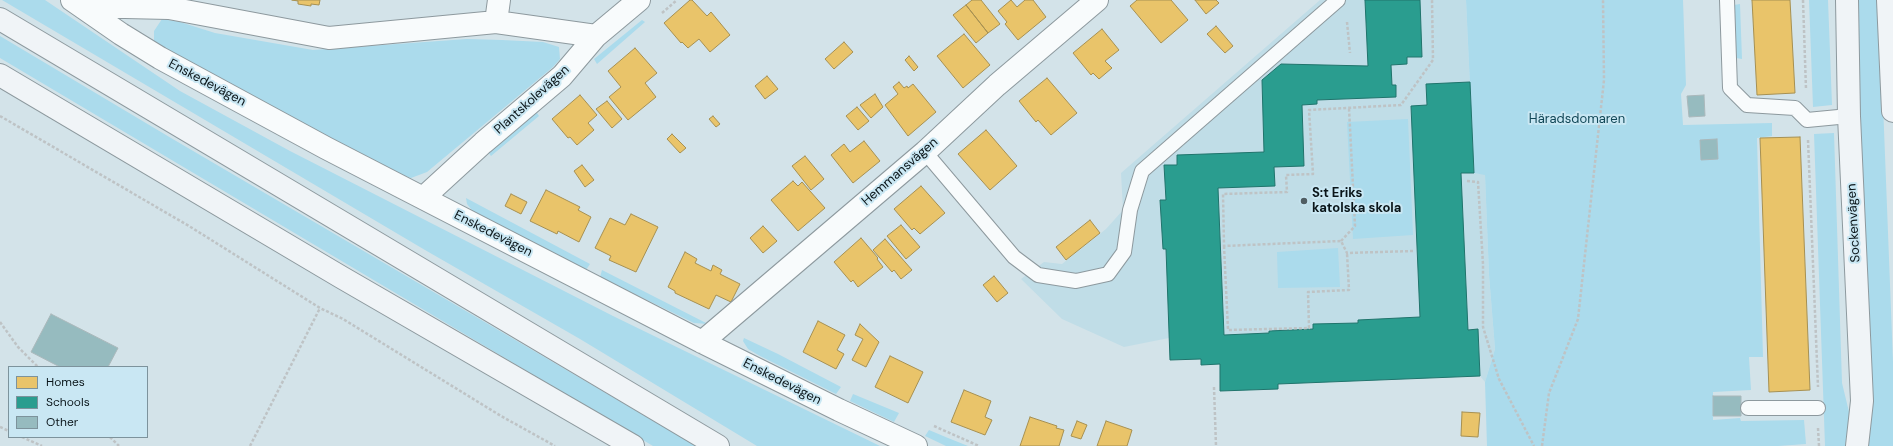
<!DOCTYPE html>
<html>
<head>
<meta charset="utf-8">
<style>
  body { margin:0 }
  #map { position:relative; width:1893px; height:446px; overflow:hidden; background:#d3e3e9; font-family:"DM Sans",sans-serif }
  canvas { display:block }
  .legend { position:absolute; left:8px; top:366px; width:140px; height:72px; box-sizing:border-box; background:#c9e7f3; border:1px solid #7d939c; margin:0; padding:5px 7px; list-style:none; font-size:12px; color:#0a1519 }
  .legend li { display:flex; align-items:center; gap:8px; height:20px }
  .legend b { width:20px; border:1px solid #7d939c }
</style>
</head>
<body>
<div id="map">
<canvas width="1893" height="446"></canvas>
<ul class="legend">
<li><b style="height:11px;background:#e9c46a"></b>Homes</li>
<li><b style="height:11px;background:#2a9d8f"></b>Schools</li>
<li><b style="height:11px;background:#96bbbf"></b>Other</li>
</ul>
</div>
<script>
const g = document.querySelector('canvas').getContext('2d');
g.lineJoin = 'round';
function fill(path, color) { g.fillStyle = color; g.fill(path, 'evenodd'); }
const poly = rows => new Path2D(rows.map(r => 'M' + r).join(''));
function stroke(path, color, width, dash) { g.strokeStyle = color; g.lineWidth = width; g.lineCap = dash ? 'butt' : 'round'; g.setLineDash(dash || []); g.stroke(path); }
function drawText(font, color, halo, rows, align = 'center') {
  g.font = font + ' "DM Sans",sans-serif'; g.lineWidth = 4; g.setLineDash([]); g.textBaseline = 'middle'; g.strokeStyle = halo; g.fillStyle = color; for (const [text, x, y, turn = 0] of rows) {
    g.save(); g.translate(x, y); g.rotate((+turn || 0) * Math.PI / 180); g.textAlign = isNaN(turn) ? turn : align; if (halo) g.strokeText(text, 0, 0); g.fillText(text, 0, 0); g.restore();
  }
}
fill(poly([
  [1320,0,1466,0,1474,173,1485,174,1489,275,1495,349,1485,382,1480,376,1278,384,1278,389,1220,391,1219,364,1201,365,1201,359,1170,360,1169,338,1124,347,1062,319,1021,279,1044,262,1062,264,1106,229,1123,210,1121,173]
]), '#c0dde7');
fill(poly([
  [2,0,45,0,180,91,290,151,613,316,880,446,757,446,580,339,425,250],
  [1466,0,1683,0,1686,85,1681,94,1683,125,1772,123,1772,136,1757,138,1763,357,1749,357,1751,390,1713,392,1713,420,1740,418,1741,421,1804,420,1806,444,1778,446,1487,446,1485,382,1495,349,1489,275,1485,175,1474,173],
  [1809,0,1828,0,1832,105,1813,107],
  [1856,0,1879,0,1893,362,1893,446,1865,446,1871,418],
  [1740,4,1742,59,1736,58,1734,5],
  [162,19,180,22,215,33,313,50,467,39,502,40,543,42,559,47,560,59,553,67,427,172,411,178,385,169,180,58,154,41,154,31],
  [642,20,645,22,597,64,594,59],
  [0,36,171,138,696,446,653,446,0,58],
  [535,110,539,116,491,156,488,152],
  [1408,119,1413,235,1353,239,1347,122],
  [1834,133,1842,383,1850,416,1845,446,1825,446,1814,134],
  [466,198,590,264,586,270,474,213,467,204],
  [1338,248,1340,287,1278,288,1277,252],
  [602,270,708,324,694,323,600,277],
  [744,338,778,354,841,387,836,394,760,356,748,349,743,341],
  [853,394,899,413,894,422,850,401],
  [929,430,948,438,968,446,946,446,925,436]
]), '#abdbec');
const homes = poly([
  [292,0,320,0,319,5,311,4,311,6,298,4,298,1,292,0],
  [690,0,692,0,707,16,711,12,730,35,710,52,699,39,688,48,682,42,681,43,664,23,690,0],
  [972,0,981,0,1000,24,988,33,966,5,972,0],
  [1011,0,1017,7,1025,0,1033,0,1046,17,1018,40,1005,24,1007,22,998,11,1011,0],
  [1137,0,1171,0,1188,20,1161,43,1130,6,1137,0],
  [1195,0,1216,0,1219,3,1206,14,1195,0],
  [1752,0,1790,0,1795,93,1757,95,1752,0],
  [966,5,988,33,976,43,953,15,966,5],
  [1216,26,1233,46,1225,53,1207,34,1216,26],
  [1102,29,1119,50,1105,61,1112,68,1099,79,1093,73,1091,75,1073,53,1102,29],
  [964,34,990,65,963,88,937,56,964,34],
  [844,42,853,52,834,69,825,59,844,42],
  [635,48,657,73,645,83,656,97,628,120,609,97,621,87,608,71,635,48],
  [909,56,918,67,914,71,905,60,909,56],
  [767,76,778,89,765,99,755,86,767,76],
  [1047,78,1077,113,1051,135,1038,120,1036,122,1019,101,1047,78],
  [899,82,904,88,907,86,908,88,913,84,936,112,908,136,885,105,898,94,893,87,899,82],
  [875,94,883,107,871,118,860,105,875,94],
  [580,95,597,115,588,123,594,130,577,145,570,137,568,138,552,119,580,95],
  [607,101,622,119,612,128,596,109,607,101],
  [857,107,869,121,858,130,846,116,857,107],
  [713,116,720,124,716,127,709,119,713,116],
  [986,130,1017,166,990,190,958,154,986,130],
  [672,134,686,148,680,153,667,139,672,134],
  [1800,137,1810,390,1769,392,1760,138,1800,137],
  [864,141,880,161,853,183,831,155,844,144,850,152,864,141],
  [805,156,824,179,811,190,792,166,805,156],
  [582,165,594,180,585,187,574,171,582,165],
  [793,181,798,186,802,182,825,208,798,231,771,200,793,181],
  [921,186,945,213,920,234,914,228,912,230,894,209,921,186],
  [546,190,580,207,578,210,591,217,579,242,558,231,557,234,530,221,546,190],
  [511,194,527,202,521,214,505,206,511,194],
  [631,214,658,227,636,272,609,260,611,256,595,248,610,218,625,225,631,214],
  [1090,220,1100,233,1066,260,1056,247,1090,220],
  [901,225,920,247,906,259,887,236,901,225],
  [763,226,777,241,763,253,750,238,763,226],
  [861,238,878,258,877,259,883,267,858,287,853,280,851,282,834,262,861,238],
  [885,239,912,270,901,279,894,270,892,272,873,250,885,239],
  [685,252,697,259,695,263,711,271,713,265,722,270,720,274,740,284,731,302,716,295,709,309,675,293,675,291,668,287,685,252],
  [994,276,1008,293,997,302,983,285,994,276],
  [818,321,845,335,837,350,844,354,836,369,803,352,818,321],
  [860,324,879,342,866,367,852,360,863,339,855,335,860,324],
  [890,356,923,372,908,403,875,387,890,356],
  [964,390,991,401,985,417,992,420,985,435,951,422,964,390],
  [1462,412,1480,413,1478,437,1461,436,1462,412],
  [1030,417,1057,426,1056,428,1064,430,1059,446,1020,446,1030,417],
  [1077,421,1087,425,1081,439,1071,436,1077,421],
  [1106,421,1132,430,1127,446,1097,446,1106,421]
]);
fill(homes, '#e9c46a');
stroke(homes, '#a69052', 1);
const schools = poly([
  [1365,0,1420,0,1422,57,1407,57,1407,64,1391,65,1392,85,1396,85,1396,97,1317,100,1317,104,1302,105,1304,166,1274,167,1275,186,1218,188,1224,335,1269,333,1269,331,1313,329,1313,324,1358,323,1358,320,1420,317,1411,106,1427,105,1426,84,1470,82,1474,173,1461,173,1468,330,1478,329,1480,376,1278,384,1278,389,1220,391,1220,364,1201,365,1201,359,1170,360,1166,249,1163,249,1160,200,1166,200,1164,165,1177,165,1177,155,1264,152,1262,80,1281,64,1368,66,1365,0]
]);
fill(schools, '#2a9d8f');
stroke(schools, '#20746c', 1);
const building = poly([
  [1704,95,1705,116,1689,117,1687,96,1704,95],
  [1717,139,1718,159,1701,160,1700,140,1717,139],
  [51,314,118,348,108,367,60,367,31,352,51,314],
  [1713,396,1741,396,1741,416,1713,416,1713,396]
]);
fill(building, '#96bbbf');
stroke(building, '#aab8bb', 1);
const lane = poly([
  [1727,0,1730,88,1747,105,1795,108,1807,120,1849,116],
  [925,152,1014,257,1038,275,1076,281,1108,274,1124,252,1130,210,1142,171,1338,0],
  [1748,408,1818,408]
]);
const street = poly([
  [72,0,121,34,160,58,326,148,702,342,839,410,916,446],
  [81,6,169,8,329,38,496,22,596,36],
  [496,22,499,0],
  [423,198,483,143,562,76,596,36,639,0],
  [702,342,925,152,997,85,1097,0]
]);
const secondary = poly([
  [1847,0,1849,116,1862,401,1857,446],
  [1888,0,1893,111],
  [0,19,718,446],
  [0,75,341,277,633,446]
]);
stroke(lane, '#8d999e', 16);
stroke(street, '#8d999e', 24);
stroke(secondary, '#8d999e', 24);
stroke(poly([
  [1803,0,1806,89],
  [662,13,677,0],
  [1347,22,1350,53],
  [0,116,189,226,320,308,343,319,501,416,555,446],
  [1808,140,1818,387],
  [1467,181,1478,182,1483,264,1483,327,1499,379,1534,446],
  [1341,241,1355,226,1349,108],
  [1224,246,1228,330,1309,328,1308,292,1349,290,1347,253],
  [1413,251,1347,253,1341,241,1224,246,1223,194,1287,192,1286,175,1313,174,1309,110,1401,105,1433,60,1432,0],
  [0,322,18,347,38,367],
  [1214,387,1216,446],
  [934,426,979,446],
  [0,427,9,431],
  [1818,428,1819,446],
  [22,437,42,446],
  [110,437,119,446],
  [250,446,320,308],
  [1542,446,1549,393,1578,319,1604,80,1603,0]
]), '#bec3c5', 2.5, [3, 2]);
stroke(lane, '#f8fbfc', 14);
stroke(street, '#f8fbfc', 22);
stroke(secondary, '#f0f4f7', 22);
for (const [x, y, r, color] of [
  [1304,201,4,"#505d62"]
]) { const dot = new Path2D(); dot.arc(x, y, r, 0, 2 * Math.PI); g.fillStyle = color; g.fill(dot); stroke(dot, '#c9e7f3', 1.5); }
drawText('13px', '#0a1519', '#c9e7f3', [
  ["Enskedevägen",207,83,28],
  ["Plantskolevägen",532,100,-42],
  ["Hemmansvägen",900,172,-41],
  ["Sockenvägen",1854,223,-93],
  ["Enskedevägen",493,234,27],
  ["Enskedevägen",782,382,27]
]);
drawText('13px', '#114757', '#c9e7f3', [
  ["Häradsdomaren",1577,120]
]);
drawText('bold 13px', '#0a1519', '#c9e7f3', [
  ["S:t Eriks",1312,194],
  ["katolska skola",1312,209]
], 'left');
</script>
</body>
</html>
